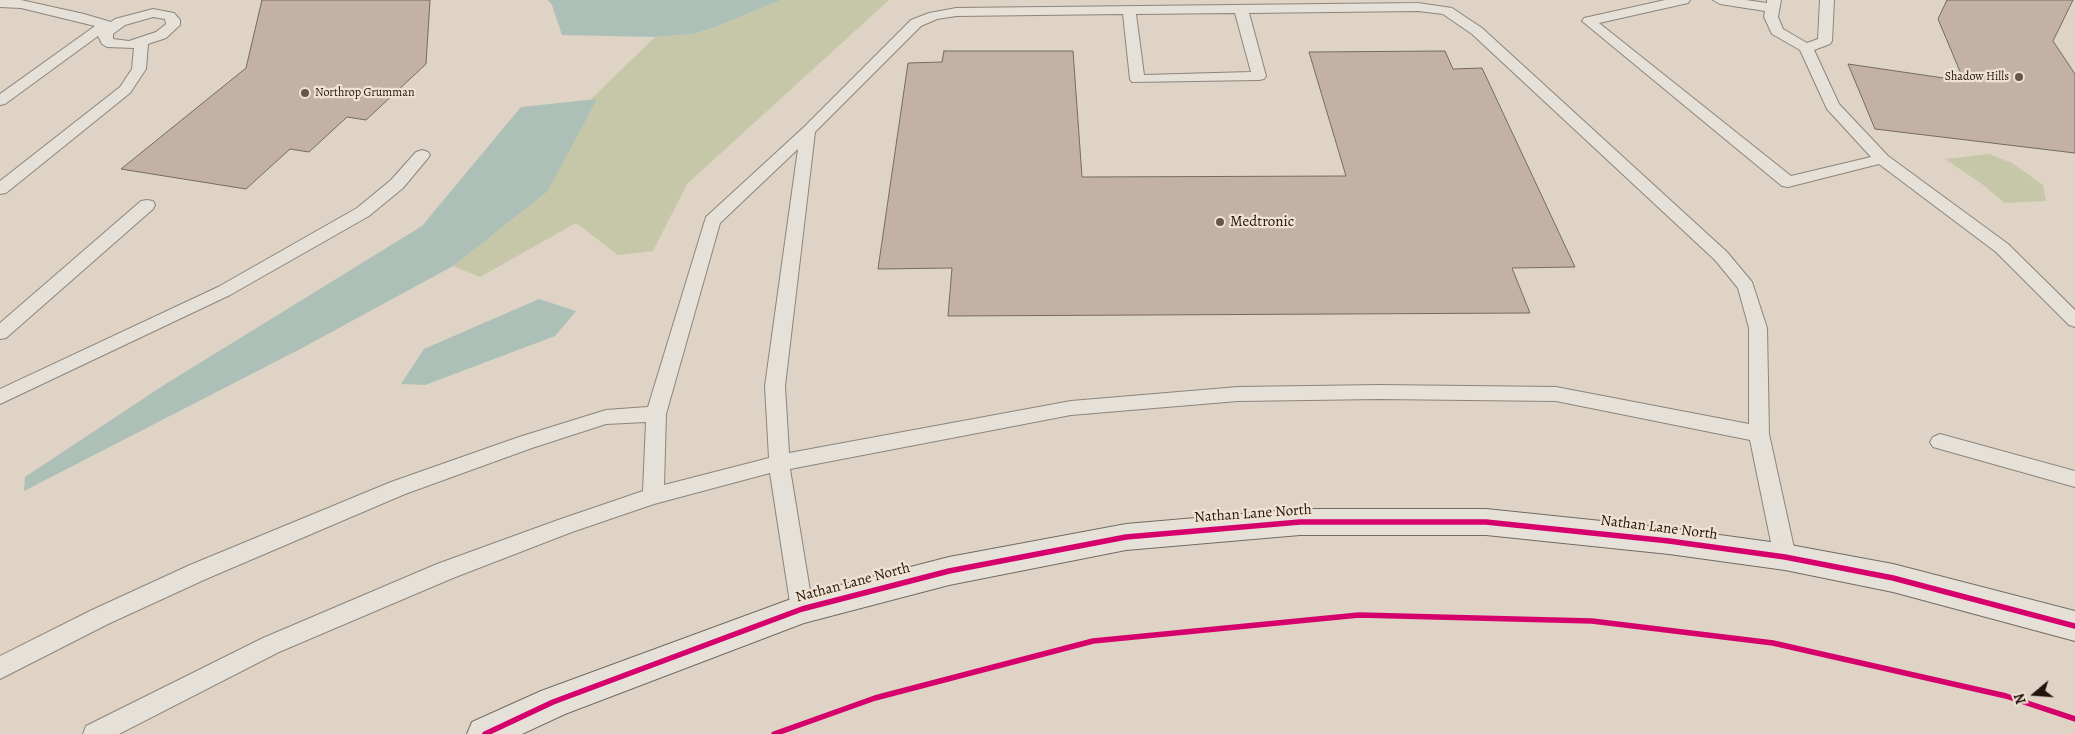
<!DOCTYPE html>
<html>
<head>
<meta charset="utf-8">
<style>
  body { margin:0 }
  #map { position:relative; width:2075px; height:734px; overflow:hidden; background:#ded3c4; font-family:Alegreya,serif }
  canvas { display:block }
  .north { position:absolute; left:2010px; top:669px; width:50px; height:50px; -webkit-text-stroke:4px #f0e3d2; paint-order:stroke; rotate:252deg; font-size:14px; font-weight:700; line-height:20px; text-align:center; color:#22130c }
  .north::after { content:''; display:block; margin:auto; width:18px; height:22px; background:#22130c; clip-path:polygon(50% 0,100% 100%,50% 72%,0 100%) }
</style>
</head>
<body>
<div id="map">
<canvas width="2075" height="734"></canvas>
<div class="north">N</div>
</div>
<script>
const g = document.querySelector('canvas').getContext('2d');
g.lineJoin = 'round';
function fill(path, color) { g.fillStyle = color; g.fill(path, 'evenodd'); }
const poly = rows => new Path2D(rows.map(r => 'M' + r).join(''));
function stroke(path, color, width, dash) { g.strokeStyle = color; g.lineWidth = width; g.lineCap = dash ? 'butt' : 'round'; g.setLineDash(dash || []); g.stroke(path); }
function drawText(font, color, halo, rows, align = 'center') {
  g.font = font + ' Alegreya,serif'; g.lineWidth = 4.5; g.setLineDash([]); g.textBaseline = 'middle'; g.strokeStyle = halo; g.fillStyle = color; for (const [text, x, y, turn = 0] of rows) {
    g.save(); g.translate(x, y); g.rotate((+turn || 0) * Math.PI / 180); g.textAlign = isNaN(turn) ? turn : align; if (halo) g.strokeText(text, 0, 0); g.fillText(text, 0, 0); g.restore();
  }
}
fill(poly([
  [781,0,889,0,687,184,653,251,618,255,576,223,480,277,453,266,547,192,591,99,655,37,694,34,718,26],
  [1989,154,2012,163,2043,185,2046,201,2005,203,1982,184,1945,159]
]), '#c6c7a8');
fill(poly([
  [548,0,781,0,718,26,694,34,655,37,562,35,552,5],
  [597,99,547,192,453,266,304,347,24,491,25,477,164,385,422,226,521,107],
  [539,299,576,311,555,336,425,385,401,384,424,349]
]), '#acc0b7');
const building = poly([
  [262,0,430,0,426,64,366,120,347,117,309,152,290,149,246,189,121,169,246,68,262,0],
  [1947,0,2073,0,2053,41,2075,74,2075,153,1875,129,1848,64,1964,81,1938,19,1947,0],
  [944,51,1073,51,1082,177,1346,176,1309,52,1445,51,1453,69,1482,68,1575,267,1512,268,1530,313,948,316,952,268,878,269,908,63,942,62,944,51]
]);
fill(building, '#c4b1a6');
stroke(building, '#736b63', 1);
const lane = poly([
  [0,0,21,0,84,14,111,22,115,19,153,9,174,13,180,20,180,25,166,38,148,44,146,69,130,93,6,193,0,194,0,181,120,87,132,69,134,48,107,47,102,44,98,36,5,104,0,105,0,94,95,26,21,8,0,7,0,0],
  [153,17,165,19,166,24,156,32,129,41,113,39,113,34,125,25,153,17],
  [1665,0,1690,0,1688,3,1599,23,1791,176,1871,157,1827,109,1800,50,1772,34,1764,17,1765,11,1720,4,1713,0,1746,0,1767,3,1767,0,1781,0,1778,17,1783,29,1807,43,1818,39,1820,0,1834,0,1832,41,1830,44,1814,50,1839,104,1888,156,2008,244,2075,310,2075,327,2069,325,1996,252,1879,164,1788,187,1782,186,1582,21,1584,18,1665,0],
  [1418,3,1452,8,1482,28,1727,252,1752,282,1767,328,1769,434,1796,557,1793,563,1785,566,1777,563,1774,557,1750,440,1556,401,1379,399,1238,401,1071,415,790,469,813,609,810,616,802,619,794,616,791,609,770,473,654,504,572,532,453,578,279,652,119,734,83,734,86,726,263,638,437,564,558,520,643,491,646,422,606,424,532,448,405,494,206,579,108,624,0,679,0,656,92,610,190,565,391,482,519,437,606,410,648,407,706,217,803,128,911,20,929,13,956,8,1418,3],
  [1418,11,1443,14,1472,34,1715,260,1738,288,1749,328,1749,424,1556,387,1379,385,1238,387,1071,401,789,453,785,386,815,132,921,26,937,19,956,16,1123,14,1130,79,1132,82,1259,80,1264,79,1266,76,1249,13,1418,11],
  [1235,13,1251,72,1144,75,1136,14,1235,13],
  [798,149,765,386,769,458,664,485,666,414,720,223,798,149],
  [422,150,428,152,430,155,428,158,403,188,369,216,230,295,0,404,0,389,218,287,357,208,391,180,416,152,422,150],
  [147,200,153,201,155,205,153,209,6,338,0,339,0,323,141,201,147,200],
  [1940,434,2075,471,2075,487,1933,447,1930,442,1933,437,1940,434]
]);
const secondary = poly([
  [1300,509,1486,509,1669,528,1785,544,1893,564,2075,611,2075,641,1893,592,1785,570,1669,554,1486,535,1300,535,1126,550,949,585,804,623,565,714,522,734,467,734,472,722,541,691,802,595,949,557,1126,524,1300,509]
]);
stroke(lane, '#8d857c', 2);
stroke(secondary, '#736b63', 2);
fill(lane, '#e5e0d8');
fill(secondary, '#e5e0d8');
stroke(poly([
  [485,734,553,702,802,609,949,571,1126,537,1300,522,1486,522,1669,541,1785,557,1893,578,2075,626],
  [774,734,875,698,1093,641,1359,615,1592,621,1773,643,2006,696,2075,719]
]), '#d6006c', 5.5);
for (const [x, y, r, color] of [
  [2019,77,5,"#64564c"],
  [305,93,5,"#64564c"],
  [1220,222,5,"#64564c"]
]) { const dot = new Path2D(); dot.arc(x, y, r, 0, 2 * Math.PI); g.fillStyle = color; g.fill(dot); stroke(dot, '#f0e3d2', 2); }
drawText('12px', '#22130c', '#f0e3d2', [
  ["Shadow Hills",2009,77],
  ["Northrop Grumman",315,93,"left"]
], 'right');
drawText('15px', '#22130c', '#f0e3d2', [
  ["Medtronic",1230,222]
], 'left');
drawText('15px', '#22130c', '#f0e3d2', [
  ["Nathan Lane North",1253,514,-4],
  ["Nathan Lane North",1659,528,7],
  ["Nathan Lane North",853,583,-15]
]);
</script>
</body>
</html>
